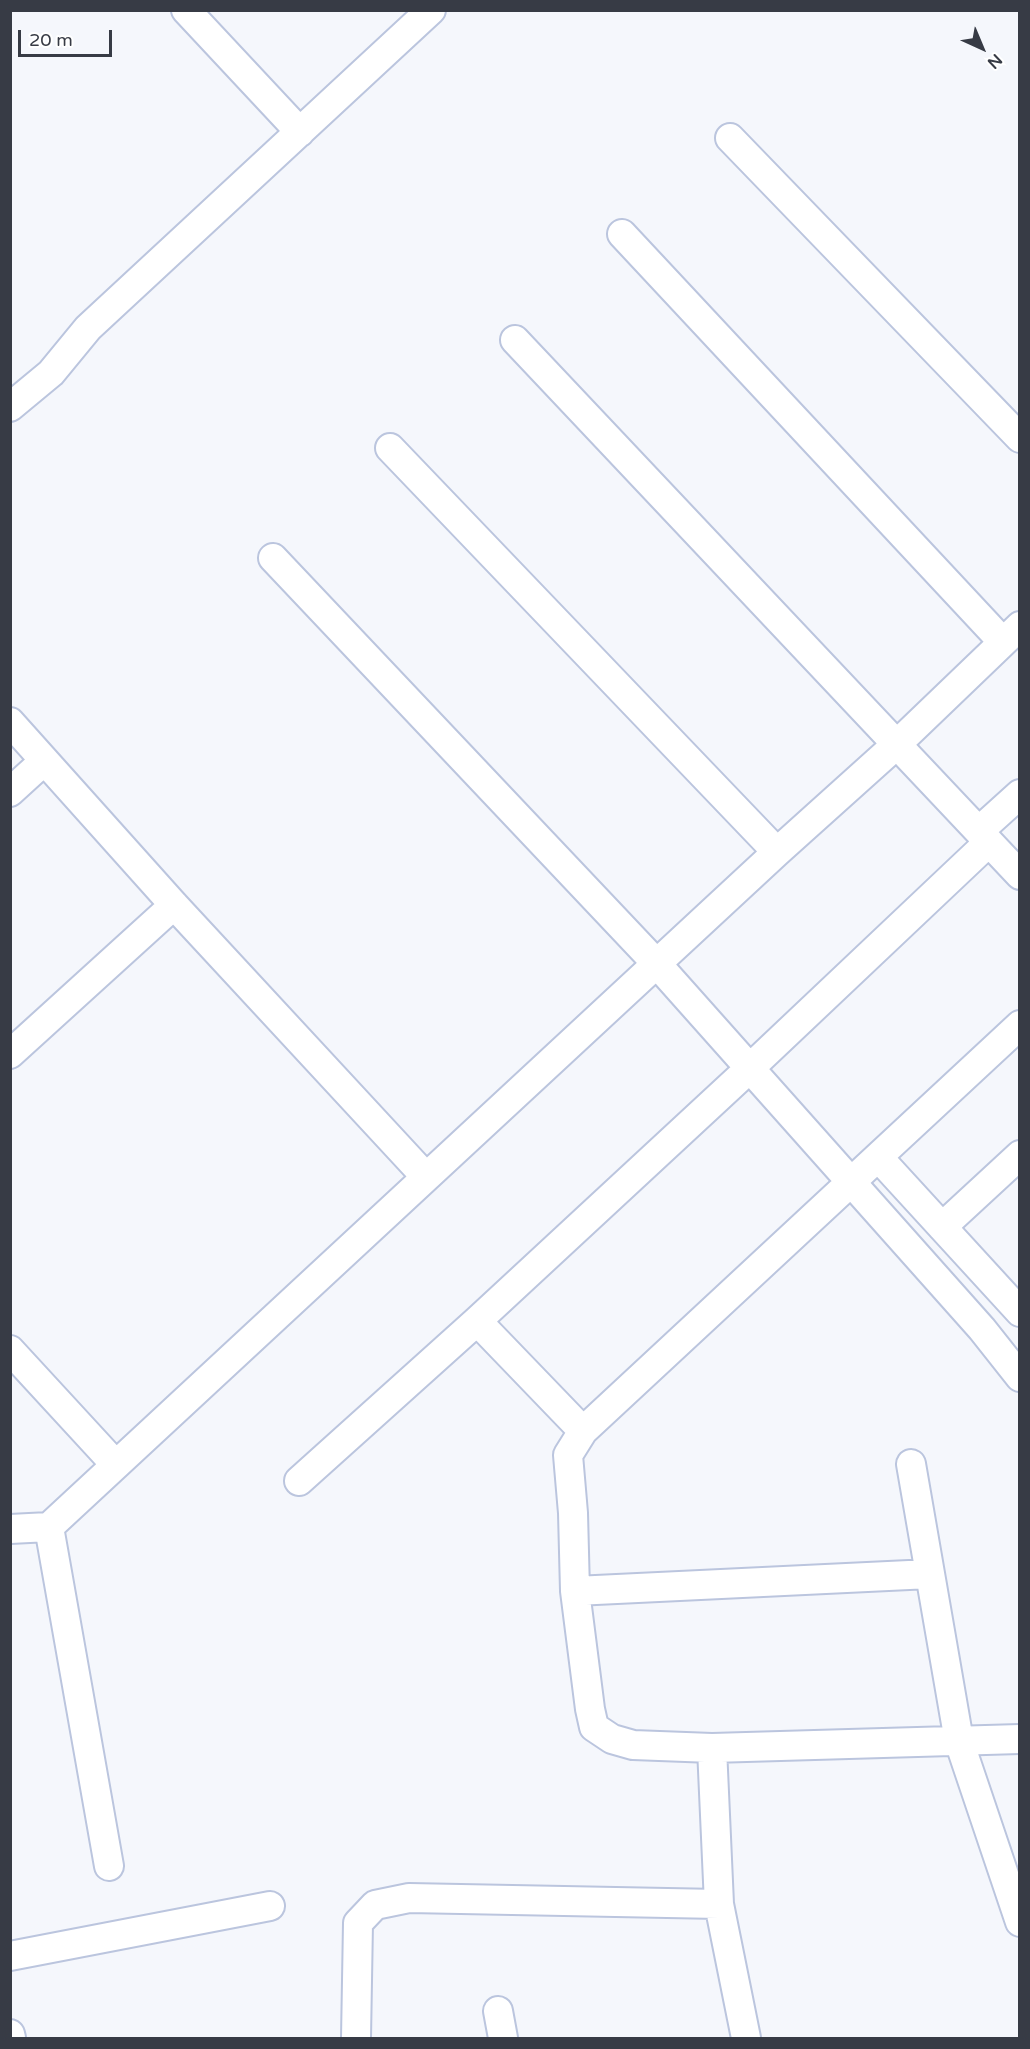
<!DOCTYPE html>
<html>
<head>
<meta charset="utf-8">
<style>
  body { margin:0 }
  #map { position:relative; width:1030px; height:2049px; overflow:hidden; background:#f5f7fc; font-family:"Varela Round",sans-serif }
  canvas { display:block }
  .frame { position:absolute; inset:0; border:12px solid #373b45; pointer-events:none }
  .north { position:absolute; left:952px; top:18px; width:60px; height:60px; -webkit-text-stroke:4px #fff; paint-order:stroke; rotate:136deg; font-size:16px; font-weight:700; line-height:24px; text-align:center; color:#373b45 }
  .north::after { content:''; display:block; margin:auto; width:21px; height:27px; background:#373b45; clip-path:polygon(50% 0,100% 100%,50% 72%,0 100%) }
  .scale { position:absolute; left:18px; top:30px; width:94px; height:27px; box-sizing:border-box; border:3px solid #373b45; border-top:0; padding-left:8px; font-size:18px; line-height:21px; white-space:nowrap; color:#373b45; -webkit-text-stroke:4px #fff; paint-order:stroke }
</style>
</head>
<body>
<div id="map">
<canvas width="1030" height="2049"></canvas>
<div class="frame"></div>
<div class="north">N</div>
<div class="scale">20 m</div>
</div>
<script>
const g = document.querySelector('canvas').getContext('2d');
g.lineJoin = 'round';
const poly = rows => new Path2D(rows.map(r => 'M' + r).join(''));
function stroke(path, color, width, dash) { g.strokeStyle = color; g.lineWidth = width; g.lineCap = dash ? 'butt' : 'round'; g.setLineDash(dash || []); g.stroke(path); }
const street = poly([
  [186,10,300,132],
  [730,138,1020,438],
  [622,234,1002,641],
  [515,340,1020,875],
  [10,407,51,373,88,328,431,10],
  [390,448,777,852],
  [273,558,657,964,982,1329,1020,1377],
  [10,722,174,905,426,1177],
  [10,792,44,761],
  [979,831,1020,794],
  [1020,1025,583,1431,568,1455,573,1513,575,1591,590,1709,594,1727,612,1739,633,1745,712,1748,1020,1739],
  [10,1054,174,905],
  [878,1157,1020,1312],
  [942,1227,1020,1155],
  [477,1321,583,1431],
  [10,1350,115,1464],
  [911,1464,959,1741,1020,1922],
  [299,1481,477,1321,749,1069,989,842],
  [49,1527,109,1866],
  [10,1529,49,1527,777,852,896,745,1020,626],
  [575,1591,930,1574],
  [712,1748,719,1904,746,2038],
  [10,1956,270,1906],
  [498,2011,503,2038],
  [10,2034,11,2038],
  [356,2038,358,1923,375,1905,409,1898,719,1904]
]);
stroke(street, '#bbc5de', 32);
stroke(street, '#fff', 28);
</script>
</body>
</html>
